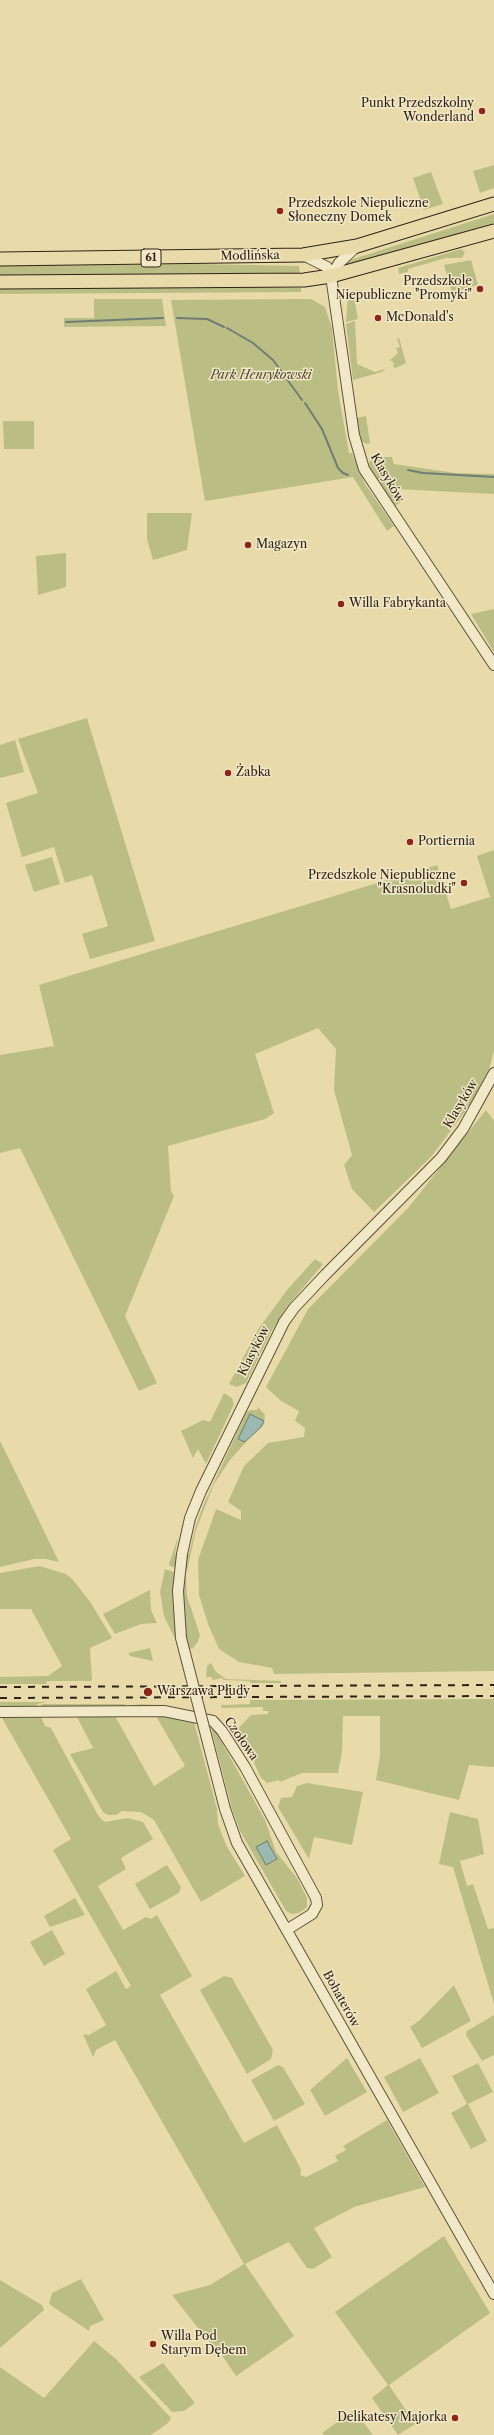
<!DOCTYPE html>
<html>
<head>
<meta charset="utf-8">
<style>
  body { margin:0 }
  canvas { display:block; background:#e8dba9 }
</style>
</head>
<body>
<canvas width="494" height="2435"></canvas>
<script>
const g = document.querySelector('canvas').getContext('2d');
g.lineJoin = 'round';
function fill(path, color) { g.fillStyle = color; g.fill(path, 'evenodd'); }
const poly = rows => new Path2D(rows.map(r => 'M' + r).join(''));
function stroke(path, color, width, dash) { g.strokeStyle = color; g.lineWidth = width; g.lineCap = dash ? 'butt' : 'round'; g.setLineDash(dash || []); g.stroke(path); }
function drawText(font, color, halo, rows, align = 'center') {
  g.font = font + ' "Libre Caslon Text",serif'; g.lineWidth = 3; g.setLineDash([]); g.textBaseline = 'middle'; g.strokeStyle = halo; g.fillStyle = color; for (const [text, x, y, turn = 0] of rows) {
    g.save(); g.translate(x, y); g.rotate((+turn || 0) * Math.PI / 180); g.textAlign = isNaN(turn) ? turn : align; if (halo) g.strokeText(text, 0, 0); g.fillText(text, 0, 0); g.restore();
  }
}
fill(poly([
  [494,165,494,188,480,193,473,171],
  [431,172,443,204,424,210,413,178],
  [494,214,494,223,343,267,347,261],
  [461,249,465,252,462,258,446,258,408,269,408,272,399,274,398,268],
  [471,260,478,285,452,293,444,265],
  [196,264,299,266,300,273,0,275,0,266],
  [185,286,301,288,301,292,0,294,0,287],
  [363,290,355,302,358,319,346,322,348,295,352,291],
  [94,299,162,299,166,326,64,327,64,318,94,318],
  [311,299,325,307,332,328,338,391,349,453,352,453,365,484,394,526,387,531,353,477,205,501,171,300],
  [355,321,357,364,375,372,385,369,382,372,353,380,346,324],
  [397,338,399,338,406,363,396,368,393,367,394,363,390,360,398,353,396,348,400,347],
  [366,416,370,443,367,444,359,440,356,418],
  [3,421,34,421,34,449,4,449],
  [374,457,392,457,394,464,456,473,494,474,494,494,395,489,402,501,394,507,370,470,369,462],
  [147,513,192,513,187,550,153,560,147,539],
  [66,553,66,587,38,595,36,556],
  [494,609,494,652,471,614],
  [87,718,155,941,90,959,82,934,108,926,92,875,65,883,54,847,22,857,6,803,38,793,18,739],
  [15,740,24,772,0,778,0,745],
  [494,850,494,1051,489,1069,473,1101,431,1157,374,1212,352,1189,344,1165,352,1155,334,1090,336,1049,318,1028,255,1054,274,1113,265,1119,168,1146,171,1191,174,1196,125,1316,157,1383,139,1391,20,1148,0,1153,0,1055,54,1046,39,985,437,865,451,909,490,897,477,856],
  [52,857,60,884,34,892,25,865],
  [486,1110,494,1121,494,1671,274,1674,272,1668,239,1662,219,1649,208,1624,199,1595,198,1560,216,1509,241,1520,241,1511,228,1502,244,1466,268,1443,304,1437,305,1428,295,1421,299,1411,281,1401,266,1387,308,1309,408,1208],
  [315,1259,323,1264,286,1308,271,1332,246,1383,237,1387,229,1384,259,1328,287,1290],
  [224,1393,232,1398,234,1404,206,1464,198,1449,193,1458,181,1431,203,1420,210,1422],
  [258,1407,265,1415,264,1424,261,1428,264,1421,238,1439,246,1442,230,1460,214,1484,196,1530,187,1571,170,1566,169,1564,178,1537,175,1554,189,1554,196,1525,203,1506,242,1422,247,1412,251,1410,257,1410],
  [0,1441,11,1463,59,1562,46,1559,34,1559,0,1567],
  [39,1566,66,1574,73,1580,91,1603,112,1638,90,1648,92,1681,47,1681,46,1684,0,1684,0,1677,48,1676,62,1666,31,1609,0,1609,0,1573],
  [165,1569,186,1576,187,1596,200,1635,198,1642,192,1649,178,1645,164,1616,160,1592],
  [150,1590,151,1610,157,1623,141,1624,115,1634,103,1614],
  [150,1648,153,1661,130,1656,128,1653],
  [211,1663,216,1672,226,1679,281,1681,281,1683,250,1683,250,1681,223,1680,223,1678,212,1680,212,1677,206,1677,207,1666],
  [494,1699,494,1767,469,1765,459,1800,376,1780,380,1755,380,1716,343,1716,342,1752,338,1773,302,1773,280,1782,279,1780,267,1783,261,1778,252,1758,237,1742,231,1733,234,1733,251,1715,268,1714,268,1711,263,1711,263,1707,221,1708,222,1703,223,1705,250,1704,250,1700],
  [0,1702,47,1702,37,1704,36,1707,0,1707],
  [42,1704,125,1704,126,1706,141,1704,159,1705,159,1707,41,1707],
  [115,1716,154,1786,185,1766,156,1716,194,1722,217,1809,218,1824,226,1845,245,1876,201,1902,154,1820,141,1812,122,1811,116,1815,108,1815,103,1812,70,1754,93,1748,77,1717],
  [41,1717,45,1726,51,1728,99,1817,105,1822,128,1818,143,1822,153,1839,121,1858,126,1869,98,1886,123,1930,146,1917,151,1919,157,1915,192,1976,160,1995,244,2143,277,2125,301,2169,300,2175,306,2177,338,2161,335,2156,346,2150,343,2146,387,2120,425,2187,354,2207,314,2228,332,2257,313,2269,307,2268,289,2242,245,2264,294,2336,236,2376,221,2354,202,2333,172,2295,210,2285,244,2264,115,2040,96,2050,93,2057,83,2034,89,2035,106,2025,86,1989,116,1971,126,1989,131,1986,53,1850,71,1839,2,1718],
  [211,1728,216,1732,265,1820,276,1852,297,1878,307,1898,307,1907,299,1913,292,1914,286,1911,240,1831,232,1809],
  [307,1783,363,1792,352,1845,314,1837,309,1859,278,1807,281,1798,292,1797,297,1786],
  [450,1812,478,1819,484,1854,460,1861,467,1886,473,1884,488,1929,494,1928,494,2004,453,1867,439,1864],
  [167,1865,181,1887,179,1893,150,1909,135,1884],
  [75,1898,85,1915,50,1927,44,1916],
  [52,1930,65,1954,44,1966,30,1942],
  [224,1976,232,1978,273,2050,271,2059,247,2074,200,1990],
  [454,1985,471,2021,422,2048,410,2027,420,2020],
  [494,2015,494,2055,482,2061,466,2035,467,2031],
  [347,2058,367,2092,325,2116,310,2090],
  [420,2058,439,2093,403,2112,384,2077],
  [478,2063,493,2092,468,2104,487,2141,471,2149,451,2113,467,2104,452,2076],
  [278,2065,283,2067,305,2104,274,2121,251,2080],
  [444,2236,490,2313,389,2385,415,2424,398,2435,372,2398,388,2385,335,2312],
  [81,2279,104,2320,90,2326,89,2331,49,2304,52,2293],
  [0,2280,42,2305,44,2310,0,2348],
  [94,2341,116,2359,171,2418,168,2423,151,2435,0,2435,0,2367,44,2398],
  [163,2363,195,2403,184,2411,172,2412,139,2377],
  [354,2410,373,2435,324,2435,322,2433]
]), '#bbbe84');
const water = poly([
  [250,1414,264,1421,261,1427,245,1442,238,1439,250,1414],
  [267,1841,277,1859,266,1865,256,1847,267,1841]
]);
fill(water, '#9ab9b1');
stroke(water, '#707d74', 1);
stroke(poly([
  [177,318,207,319,224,327],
  [66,322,163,318],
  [227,328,253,343,273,360,302,400],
  [305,403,322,429,338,468,343,473,348,475],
  [408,470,423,473,494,477]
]), '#707d74', 2);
const tertiary = poly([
  [303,255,327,267,331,276,354,435,364,469,494,665],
  [331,276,339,263,357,246],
  [182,1554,190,1518,201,1491,284,1322,294,1308,325,1275,441,1158,463,1129,494,1073],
  [0,1712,164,1711,213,1721,222,1731,245,1767,316,1898,317,1905,312,1914,288,1929],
  [225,1809,237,1843,494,2294]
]);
const primary = poly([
  [0,259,303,255,357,246,494,204],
  [0,282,304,280,331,276,494,231]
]);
stroke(tertiary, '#5e503c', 12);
stroke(primary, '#302218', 15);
stroke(tertiary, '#f0e8c7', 10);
stroke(primary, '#e8dba9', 13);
stroke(poly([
  [0,1687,494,1685],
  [0,1698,494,1696]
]), '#302218', 2, [7, 7]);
const tertiaryBridge = poly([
  [182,1554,178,1591,181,1638,225,1809]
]);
stroke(tertiaryBridge, '#5e503c', 12, []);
stroke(tertiaryBridge, '#f0e8c7', 10);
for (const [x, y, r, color] of [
  [482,111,4,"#8f2418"],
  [280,211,4,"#8f2418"],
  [480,289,4,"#8f2418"],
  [378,318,4,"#8f2418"],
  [248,545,4,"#8f2418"],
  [341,604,4,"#8f2418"],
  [228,773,4,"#8f2418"],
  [410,842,4,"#8f2418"],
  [464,883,4,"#8f2418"],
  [148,1692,5,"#8f2418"],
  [153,2344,4,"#8f2418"],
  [455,2418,4,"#8f2418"]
]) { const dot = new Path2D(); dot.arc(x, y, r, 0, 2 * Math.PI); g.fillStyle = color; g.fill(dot); stroke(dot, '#f0e8c7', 1.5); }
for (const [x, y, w] of [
  [151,258,20]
]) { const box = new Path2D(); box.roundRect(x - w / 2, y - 9, w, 18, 3); g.fillStyle = '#f0e8c7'; g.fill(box); stroke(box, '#302218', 1); }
drawText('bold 11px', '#302218', null, [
  ["61",151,258]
]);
drawText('12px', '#302218', '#f0e8c7', [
  ["Punkt Przedszkolny",474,104,"right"],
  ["Wonderland",474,118,"right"],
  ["Przedszkole Niepuliczne",288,204],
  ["Słoneczny Domek",288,218],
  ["Przedszkole",472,282,"right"],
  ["Niepubliczne \"Promyki\"",472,296,"right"],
  ["McDonald's",386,318],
  ["Magazyn",256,545],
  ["Willa Fabrykanta",349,604],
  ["Żabka",236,773],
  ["Portiernia",418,842],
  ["Przedszkole Niepubliczne",456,876,"right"],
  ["\"Krasnoludki\"",456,890,"right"],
  ["Warszawa Płudy",157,1692],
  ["Willa Pod",161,2337],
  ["Starym Dębem",161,2351],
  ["Delikatesy Majorka",447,2418,"right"]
], 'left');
drawText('12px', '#302218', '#f0e8c7', [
  ["Modlińska",250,256,-1],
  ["Klasyków",387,478,60],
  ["Klasyków",461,1104,-59],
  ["Klasyków",254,1351,-63],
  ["Czołowa",241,1739,55],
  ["Bohaterów",341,1999,61]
]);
drawText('italic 12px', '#534933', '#f0e8c7', [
  ["Park Henrykowski",261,376]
]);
</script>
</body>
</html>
